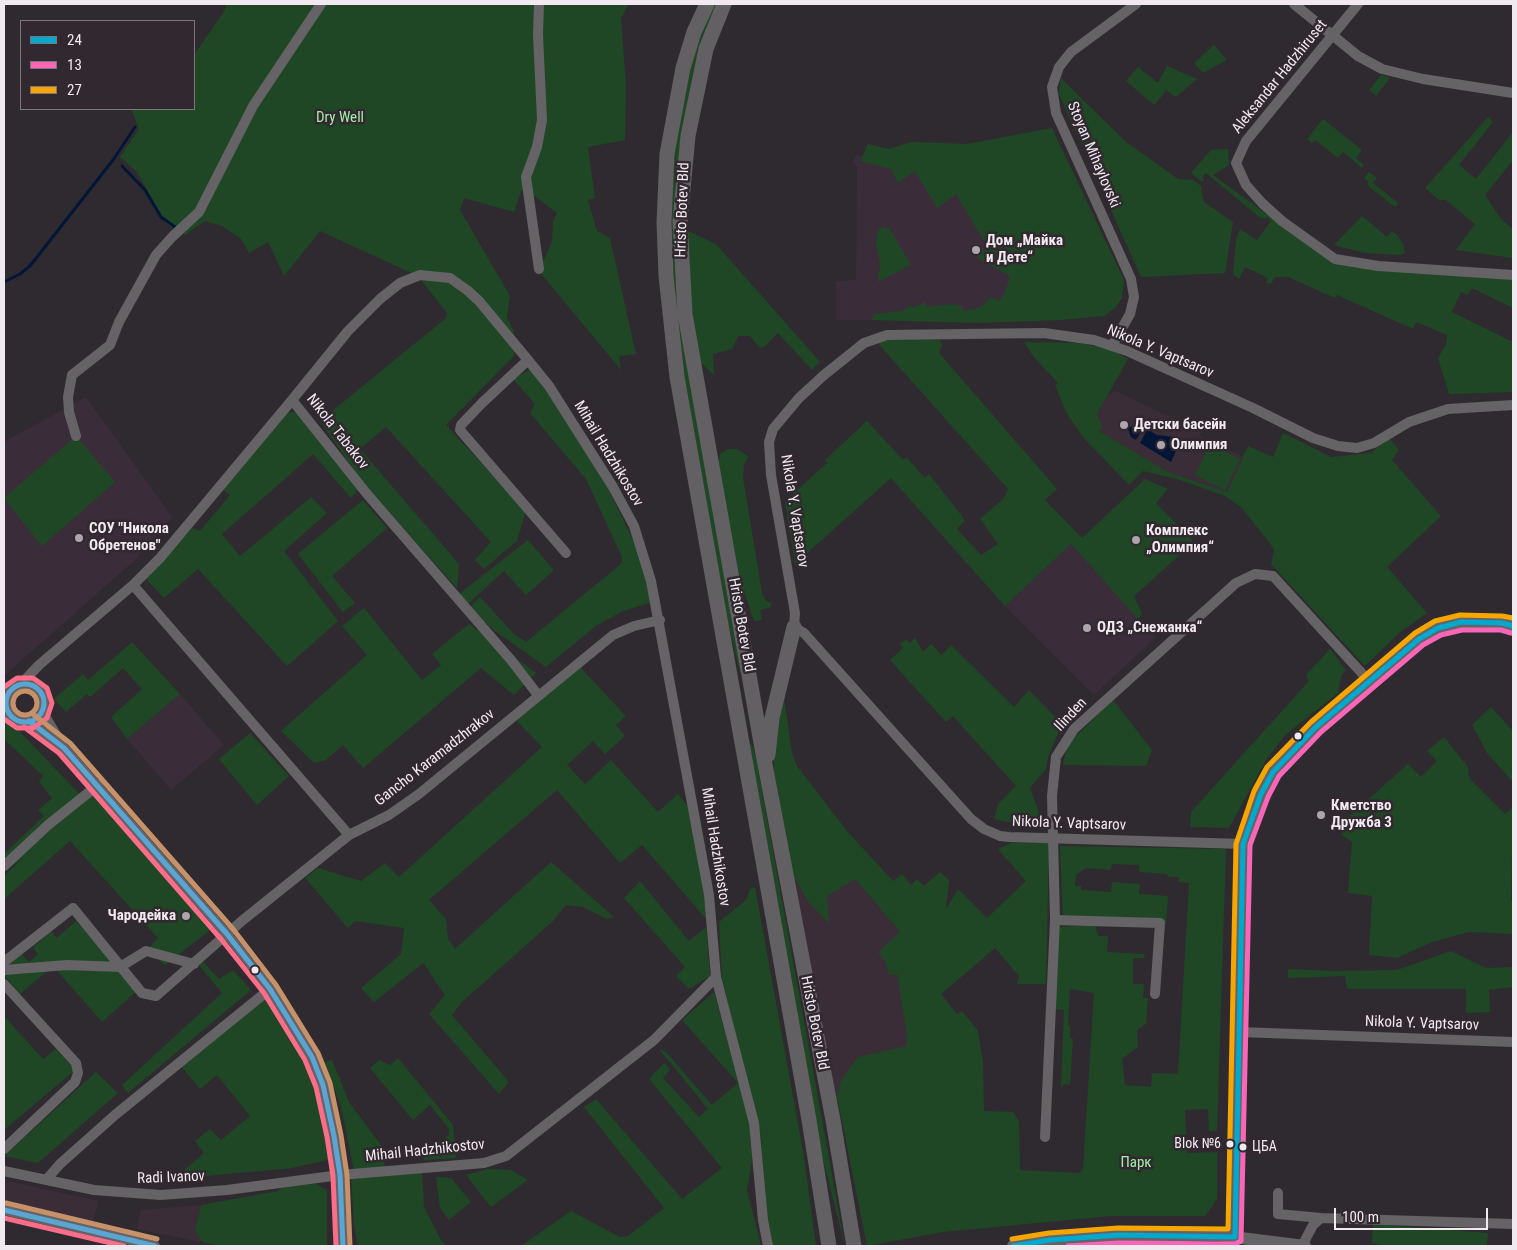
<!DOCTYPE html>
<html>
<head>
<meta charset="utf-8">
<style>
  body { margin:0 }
  #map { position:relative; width:1517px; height:1250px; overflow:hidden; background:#2f2a2f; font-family:"Roboto Condensed",sans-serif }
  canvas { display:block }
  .frame { position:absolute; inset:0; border:5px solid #f0e9ef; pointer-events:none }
  .legend { position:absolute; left:20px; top:20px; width:175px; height:90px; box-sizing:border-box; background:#312830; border:1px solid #7d757c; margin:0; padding:6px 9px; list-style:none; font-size:15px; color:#f0e9ef }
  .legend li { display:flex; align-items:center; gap:10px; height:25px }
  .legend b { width:25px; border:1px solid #7d757c }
  .scale { position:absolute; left:1334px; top:1208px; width:154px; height:22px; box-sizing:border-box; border:2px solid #f0e9ef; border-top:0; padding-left:6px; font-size:15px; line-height:18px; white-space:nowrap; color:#f0e9ef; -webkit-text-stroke:4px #312830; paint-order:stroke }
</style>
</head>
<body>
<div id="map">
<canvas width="1517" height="1250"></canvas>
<div class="frame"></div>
<ul class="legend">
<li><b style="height:6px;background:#00a9ce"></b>24</li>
<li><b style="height:6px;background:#fa66b7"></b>13</li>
<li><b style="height:6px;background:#f7a600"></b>27</li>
</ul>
<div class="scale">100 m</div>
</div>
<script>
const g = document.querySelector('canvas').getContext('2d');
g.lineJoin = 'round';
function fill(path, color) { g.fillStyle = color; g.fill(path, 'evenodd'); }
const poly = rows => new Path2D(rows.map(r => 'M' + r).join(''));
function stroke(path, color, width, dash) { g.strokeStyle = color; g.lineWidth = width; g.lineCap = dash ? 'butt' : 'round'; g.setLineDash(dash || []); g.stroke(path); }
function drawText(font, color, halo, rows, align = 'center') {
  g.font = font + ' "Roboto Condensed",sans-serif'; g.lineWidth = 5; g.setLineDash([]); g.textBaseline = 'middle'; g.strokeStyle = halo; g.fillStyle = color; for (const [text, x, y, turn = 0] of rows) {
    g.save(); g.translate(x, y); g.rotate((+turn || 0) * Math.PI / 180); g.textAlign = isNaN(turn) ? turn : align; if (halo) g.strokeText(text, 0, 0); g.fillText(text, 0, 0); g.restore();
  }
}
fill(poly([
  [1116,391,1201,432,1199,436,1243,457,1227,492,1168,472,1099,431,1097,414,1108,395],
  [792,873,855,879,900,932,895,937,950,1005,925,1034,837,1096,833,1120],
  [4,1180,98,1201,91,1232,4,1210],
  [201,1205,195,1231,202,1242,137,1229,141,1210]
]), '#3b2d38');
fill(poly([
  [857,155,914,166,1116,290,967,320,836,320,836,281,856,280,857,167,853,161],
  [86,397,172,517,136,559,4,676,4,442],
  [1071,544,1156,637,1094,695,1005,606],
  [180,694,224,745,171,790,127,739]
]), '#3a2d39');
fill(poly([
  [226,4,628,4,621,19,626,85,625,140,588,147,595,198,588,200,597,231,610,238,636,354,619,356,621,370,539,271,552,242,553,221,557,213,528,191,521,191,514,212,464,198,460,210,510,296,507,317,514,332,514,356,446,425,526,511,517,541,484,569,475,560,491,542,386,427,360,449,459,564,457,588,363,483,320,421,446,318,447,313,418,276,320,231,284,276,268,242,249,253,241,239,222,226,205,221,185,235,166,223,137,172,120,157,139,129,131,109,194,109,194,55,225,10],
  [711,4,718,4,697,59,684,121,684,344,742,672,740,672,722,599,680,356,670,251,674,150,692,57],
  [1214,45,1227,60,1203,73,1194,63],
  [1167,66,1197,79,1176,97,1163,88,1166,91,1154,105,1126,81,1138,67,1158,83],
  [1381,75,1390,78,1376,96,1369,90],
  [1061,78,1125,141,1178,179,1194,180,1202,187,1201,190,1204,202,1233,222,1225,273,1141,277,1059,94],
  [1488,117,1493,122,1459,165,1476,179,1513,132,1513,160,1485,195,1501,219,1513,229,1513,258,1456,250,1475,224,1446,200,1439,200,1425,188],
  [1323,119,1362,150,1356,158,1364,165,1362,168,1343,152,1338,158,1315,140,1312,143,1307,139],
  [1052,128,1124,280,1122,298,1115,308,1104,316,1061,320,978,323,872,320,874,314,902,311,911,305,913,308,924,302,927,307,951,304,962,306,963,311,981,307,992,297,999,301,1005,293,1010,276,977,258,987,246,956,194,937,208,915,171,898,183,891,169,860,161,868,144,889,149,911,142,967,144],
  [1228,149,1229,165,1213,175,1332,262,1513,279,1513,308,1472,288,1468,295,1461,292,1452,312,1513,342,1513,392,1449,394,1438,358,1446,344,1447,335,1416,322,1413,329,1337,295,1335,298,1288,277,1275,277,1271,284,1266,283,1268,278,1245,267,1239,279,1233,274,1236,240,1240,229,1257,240,1271,221,1267,217,1265,219,1259,217,1206,173,1202,177,1204,180,1202,182,1191,173,1211,150],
  [1369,172,1377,178,1373,183,1398,203,1395,207,1367,185,1369,182,1364,178],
  [1362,216,1387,237,1392,231,1397,235,1403,244,1405,253,1401,255,1365,253,1334,245],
  [883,227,889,228,911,265,878,282,880,264,876,242,878,231],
  [688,231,716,244,820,362,812,370,778,333,765,346,760,348,750,336,738,336,732,349,713,354,714,375,697,359,684,238],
  [920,339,940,340,942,346,939,353,1057,489,1045,500,1082,538,1145,479,1168,489,1156,503,1194,542,1134,596,1142,614,1138,619,1071,544,1005,606,891,478,795,564,785,501,827,463,825,460,867,421,902,459,907,458,925,478,929,474,965,520,957,529,981,555,998,544,980,519,1004,498,1008,489,875,340],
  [1024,342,1080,343,1111,350,1128,359,1097,414,1102,428,1099,431,1168,472,1227,492,1248,446,1273,457,1283,433,1331,457,1371,453,1389,438,1399,450,1392,460,1441,516,1387,567,1427,613,1399,633,1365,666,1271,564,1274,551,1272,546,1241,507,1225,496,1177,479,1143,471,1129,485,1083,437,1067,414,1055,385,1058,383,1033,356],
  [531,369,595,461,631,536,656,601,623,611,597,625,546,667,495,631,469,608,480,597,514,634,526,642,621,564,622,557,586,479,530,413,535,404,513,379],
  [296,412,358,490,351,498,313,454,222,534,240,556,311,497,327,513,284,551,338,621,287,666,198,569,164,598,146,579,192,528,200,531,230,495,222,489,285,413],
  [76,436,115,482,42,546,4,498],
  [1210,444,1240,459,1225,490,1195,475],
  [728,449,737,449,749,457,744,464,743,478,762,593,766,601,771,603,771,607,760,610,762,620,754,621,745,595,738,583,718,466,720,454],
  [363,500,387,528,332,576,355,603,343,612,298,554],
  [528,540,554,570,526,595,504,571,468,604,459,594],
  [364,608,422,680,441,665,432,654,469,624,536,673,514,695,481,668,363,768,343,745,326,760,314,763,281,731,367,655,342,626],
  [915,638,923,652,931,644,942,655,951,645,1014,707,1029,690,1062,724,1048,757,1046,769,1030,788,1045,830,994,819,998,804,1016,786,953,716,946,722,890,660,903,648,900,644,906,639,910,643],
  [132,642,180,694,127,739,111,717,142,689,123,668,90,697,87,694,66,712,54,699,83,674,88,680],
  [1330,649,1346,670,1341,676,1338,693,1285,735,1266,760,1229,828,1190,827,1191,812,1309,681,1306,675],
  [578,665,626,716,616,725,625,736,605,754,593,741,567,765,585,784,611,760,658,812,678,794,690,809,708,921,642,845,620,863,557,790,429,900,446,919,448,939,455,949,551,862,614,917,607,919,583,907,566,905,552,922,462,1002,452,1015,509,1082,499,1094,429,1014,445,995,423,963,374,1002,361,988,401,954,404,928,355,921,348,928,305,878,318,868,361,881,385,863,399,877,542,747,516,720],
  [783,691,792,753,797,766,847,831,893,881,902,874,911,885,917,879,924,886,940,872,949,880,946,909,958,889,987,918,1026,881,998,849,1011,843,1049,842,1046,984,1017,984,1019,976,995,948,941,994,957,1014,962,1011,978,1031,983,1062,984,1111,1013,1112,1019,1121,1020,1170,1080,1173,1083,1169,1094,993,1070,989,1068,1025,1070,1026,1070,1038,1073,1039,1070,1085,1064,1084,1061,1088,1064,1010,1052,1009,1054,927,1095,925,1098,936,1108,936,1107,952,1144,954,1145,958,1133,958,1133,984,1144,984,1143,998,1148,998,1146,1024,1137,1030,1138,1047,1122,1059,1125,1085,1151,1087,1152,1073,1178,1074,1189,883,1179,882,1179,877,1168,877,1167,874,1139,872,1139,865,1112,864,1111,870,1086,868,1076,875,1075,886,1081,886,1081,890,1111,892,1112,882,1140,884,1139,894,1168,896,1166,924,1063,921,1060,846,1226,849,1217,1131,1209,1131,1208,1109,1185,1110,1187,1153,1217,1152,1217,1199,1205,1216,1111,1216,943,1232,867,1246,837,1096,841,1081,858,1057,906,1046,907,1035,897,974,889,975,885,961,878,952,900,932,855,879,827,896,829,923,809,903,792,873,774,773,773,735],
  [1113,700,1152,750,1146,766,1063,765,1068,744],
  [1491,707,1513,731,1513,782,1487,753,1472,725],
  [4,715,85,800,92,794,213,928,165,965,146,951,158,938,70,841,4,899,4,876,23,858,4,872,4,854,44,816,38,810,52,798,39,782,43,776,4,739],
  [250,733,289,776,257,805,219,759],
  [1444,737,1468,767,1469,778,1505,814,1513,807,1511,901,1513,902,1513,934,1469,932,1432,942,1397,958,1369,955,1372,896,1348,893,1352,842,1342,835,1344,821,1408,764,1421,777,1437,761,1427,751],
  [752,744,756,758,845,1246,819,1144,749,745],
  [640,881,689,941,706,927,710,976,689,989,676,976,685,967,624,898],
  [755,887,804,1157,816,1246,773,1246,766,1215,761,1136,722,980,719,922,746,900,750,889],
  [76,921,138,990,102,1022,53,966,20,994,4,975,4,970,22,954,29,962,38,954,33,948,51,931,57,938],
  [1451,951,1486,968,1513,967,1513,987,1489,990,1490,1012,1466,1013,1466,989,1347,989,1345,976,1288,978,1288,969,1333,971,1397,970],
  [202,961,219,979,233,970,251,990,128,1093,122,1085,222,993,198,964],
  [714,992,749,1119,752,1159,747,1190,761,1246,521,1246,571,1211,620,1237,628,1236,664,1208,584,1107,596,1099,682,1199,722,1168,649,1079,664,1063,670,1069,663,1078,699,1117,708,1109,659,1049,666,1052,712,1105,738,1083,682,1020],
  [263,994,314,1077,328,1160,292,1168,174,1179,204,1153,195,1141,210,1129,221,1140,250,1116,217,1075,200,1089,178,1063],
  [4,1016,43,1059,56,1049,75,1070,4,1130],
  [398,1058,453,1125,456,1158,424,1160,422,1155,449,1135,449,1129,430,1105,413,1120,370,1068,379,1060,390,1065],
  [332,1060,349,1102,383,1148,385,1171,354,1172,341,1107,325,1062],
  [96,1072,118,1093,38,1163,4,1156],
  [487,1169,511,1170,528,1180,491,1207,466,1175],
  [422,1171,424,1206,439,1237,446,1246,358,1246,354,1226,351,1176],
  [436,1177,451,1178,471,1202,449,1220,440,1208],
  [316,1184,327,1190,327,1246,222,1246,202,1242,195,1231,201,1205,278,1191,283,1186],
  [1373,1224,1488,1233,1487,1246,1387,1246,1372,1243],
  [1107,1240,1107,1246,1027,1246]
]), '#1f4725');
fill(poly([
  [1124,419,1129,422,1130,427,1137,423,1157,435,1175,437,1178,447,1171,462,1140,443,1145,434,1141,432,1136,440,1131,437,1128,429,1124,431,1120,429,1119,423]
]), '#041637');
stroke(poly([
  [122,166,145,190,161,217,178,229],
  [4,282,20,274,30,266,113,160,135,127]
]), '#041637', 3);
stroke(poly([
  [1294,4,1358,56,1382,69,1423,79,1513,93],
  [1358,4,1246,141,1236,163,1246,185,1262,203,1282,221,1335,259,1378,266,1513,275],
  [539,269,526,177,537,147,542,120,538,35,539,4],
  [1112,346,1130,314,1134,297,1131,279,1056,113,1052,87,1059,67,1071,52,1136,4],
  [292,400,348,331,380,299,400,283,420,275,450,278,467,290,479,301,528,360],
  [76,436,69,412,68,397,72,375,110,345,119,322,156,255,172,237,199,212,253,106,321,4],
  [566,553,460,430,461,425,482,403,528,360,549,386,613,487,634,526,651,581,709,895,716,977,754,1123,763,1220,768,1246],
  [133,585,349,835,389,815,419,794,613,635,634,626,660,620],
  [22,683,39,665,133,585,160,558,292,400,367,494,511,660,538,695],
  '6 703a19 19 0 1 1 38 0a19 19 0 1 1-38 0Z',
  [42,711,61,743],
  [29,721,64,748,227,934,270,989,312,1057,323,1085,334,1136,340,1175,343,1246],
  [1243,844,1009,837,1000,836,984,829,971,819,804,633,794,627,795,613,771,475,769,442,773,429,799,398,824,375,864,343,887,335,1044,333,1094,340,1127,351,1253,408,1313,438,1338,446,1357,448,1374,443,1409,422,1448,409,1513,405],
  [4,866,48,825,98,785],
  [1055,920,1160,923,1155,994],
  [4,962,73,908,142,993,156,996,243,920,349,835],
  [4,970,67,965,120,967,146,951,194,964],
  [4,984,76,1063,78,1073,75,1082,4,1149],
  [1239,1032,1513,1042],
  [1045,1137,1055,920,1052,796,1056,757,1074,729,1236,583,1255,574,1273,576,1369,681],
  [4,1171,94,1190,161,1195,227,1190,340,1175,484,1163,506,1156,654,1040,716,977],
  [46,1180,60,1164,115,1115,270,989],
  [1278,1193,1278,1214,1321,1218,1513,1224],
  [4,1210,155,1246],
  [1302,1246,1313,1225,1321,1218]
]), '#656365', 10);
stroke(poly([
  [1235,1237,1239,961,1243,844,1261,794,1273,772,1316,727,1419,639,1438,628,1461,622,1502,623,1513,626],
  [1013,1246,1050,1240,1119,1235,1217,1235,1305,1246]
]), '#666366', 12);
stroke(poly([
  [707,4,694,32,683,68,667,154,664,223,666,276,677,377,809,1120,829,1246],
  [724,4,706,49,688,136,680,221,685,314,763,754,833,1120,854,1246],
  [768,755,772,718,794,627]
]), '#636063', 15);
stroke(poly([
  [1013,1246,1050,1240,1119,1235,1235,1237,1243,844,1261,794,1273,772,1316,727,1419,639,1438,628,1461,622,1502,623,1513,626]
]), '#00a9ce', 5);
stroke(poly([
  [1068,1246,1119,1243,1235,1244,1241,1241,1250,845,1268,797,1279,776,1321,732,1423,645,1441,635,1462,630,1501,630,1511,633]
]), '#fa66b7', 5);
stroke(poly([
  [1012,1239,1049,1233,1118,1228,1228,1229,1236,844,1254,791,1267,767,1311,722,1415,633,1435,621,1460,615,1502,616,1513,618]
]), '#f7a600', 5);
stroke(poly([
  '6 703a19 19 0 1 1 38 0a19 19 0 1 1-38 0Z',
  [29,721,64,748,227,934,270,989,312,1057,323,1085,334,1136,340,1175,343,1246],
  [4,1210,155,1246]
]), '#59a6d5', 5);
stroke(poly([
  [4,687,17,678,33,678,47,688,52,703,47,718,33,728,17,728,4,719],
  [24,727,59,753,221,939,264,993,305,1060,316,1087,327,1137,333,1176,336,1246],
  [4,1218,124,1246]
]), '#fb6d88', 5);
stroke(poly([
  '13 703a12 12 0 1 1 24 0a12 12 0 1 1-24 0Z',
  [34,715,70,743,233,929,276,985,318,1053,330,1083,341,1135,347,1175,350,1246],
  [6,1203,157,1239]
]), '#c7916a', 5);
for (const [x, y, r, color] of [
  [976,250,5,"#aca6ac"],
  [1124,425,5,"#aca6ac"],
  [1161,445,5,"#aca6ac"],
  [79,538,5,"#aca6ac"],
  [1136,540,5,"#aca6ac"],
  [1087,628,5,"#aca6ac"],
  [1298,736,4.5,"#f0e9ef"],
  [1321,815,5,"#aca6ac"],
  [186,916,5,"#aca6ac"],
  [255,970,4.5,"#f0e9ef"],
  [1230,1144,4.5,"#f0e9ef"],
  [1243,1147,4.5,"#f0e9ef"]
]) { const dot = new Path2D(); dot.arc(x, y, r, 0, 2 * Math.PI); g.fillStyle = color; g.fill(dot); stroke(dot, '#312830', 2); }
drawText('14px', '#f0e9ef', '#312830', [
  ["Blok №6",1221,1144],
  ["ЦБА",1252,1147,"left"]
], 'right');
drawText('15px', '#f0e9ef', '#312830', [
  ["Aleksandar Hadzhiruset",1280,77,-51],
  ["Stoyan Mihaylovski",1093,155,67],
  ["Hristo Botev Bld",683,210,-88],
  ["Nikola Y. Vaptsarov",1160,352,23],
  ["Nikola Tabakov",337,432,52],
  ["Mihail Hadzhikostov",608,454,59],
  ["Nikola Y. Vaptsarov",794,511,81],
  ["Hristo Botev Bld",741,625,80],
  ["Ilinden",1071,715,-47],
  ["Gancho Karamadzhrakov",435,758,-38],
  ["Nikola Y. Vaptsarov",1069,824,2],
  ["Mihail Hadzhikostov",715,847,81],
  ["Hristo Botev Bld",814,1023,79],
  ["Nikola Y. Vaptsarov",1422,1024,2],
  ["Mihail Hadzhikostov",425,1151,-6],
  ["Radi Ivanov",171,1178,-2]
]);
drawText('15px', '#a1efa7', '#312830', [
  ["Dry Well",340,118],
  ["Парк",1136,1163]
]);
drawText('bold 15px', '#f0e9ef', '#312830', [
  ["Дом „Майка",986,241],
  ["и Дете“",986,258],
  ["Детски басейн",1134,425],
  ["Олимпия",1171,445],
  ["СОУ \"Никола",89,529],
  ["Обретенов\"",89,546],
  ["Комплекс",1146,531],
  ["„Олимпия“",1146,548],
  ["ОДЗ „Снежанка“",1097,628],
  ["Кметство",1331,806],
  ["Дружба 3",1331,823],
  ["Чародейка",176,916,"right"]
], 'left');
</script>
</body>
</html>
